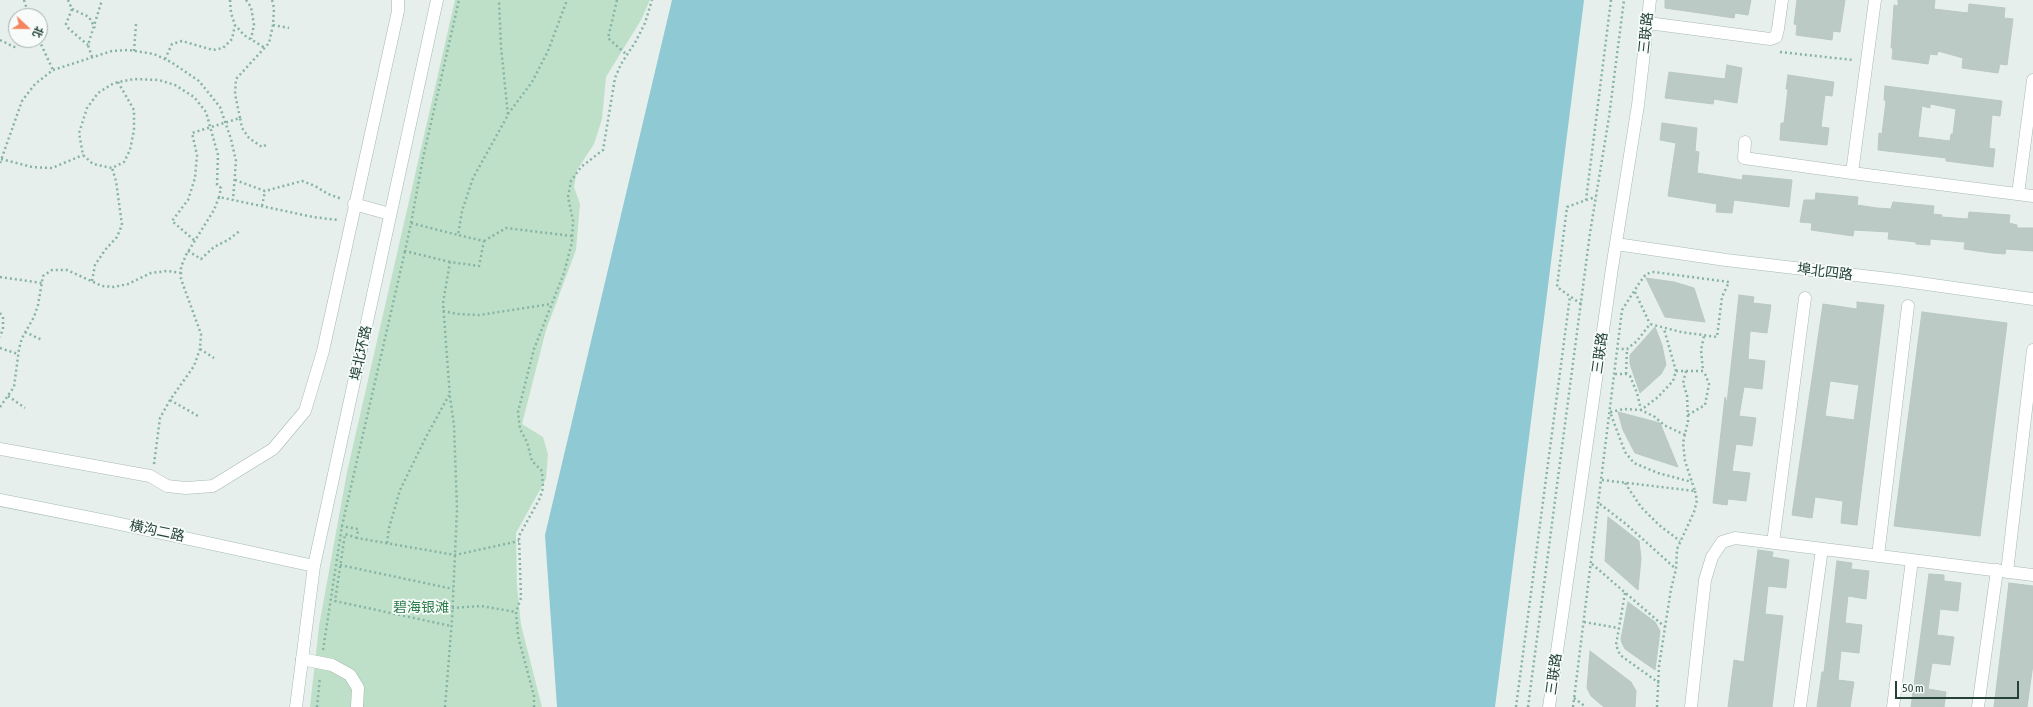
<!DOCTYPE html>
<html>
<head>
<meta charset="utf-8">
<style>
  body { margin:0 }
  #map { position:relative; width:2033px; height:707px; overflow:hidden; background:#e6efeb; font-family:"Asap Condensed","Noto Sans SC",sans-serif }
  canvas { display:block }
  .north { position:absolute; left:8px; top:8px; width:40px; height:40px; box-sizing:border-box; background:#f7fbf9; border:1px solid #a3b1ad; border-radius:50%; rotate:112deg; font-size:11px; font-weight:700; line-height:16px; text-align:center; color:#24423a }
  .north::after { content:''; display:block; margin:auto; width:14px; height:18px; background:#f4845f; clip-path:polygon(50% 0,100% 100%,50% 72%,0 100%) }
  .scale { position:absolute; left:1895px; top:681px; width:124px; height:18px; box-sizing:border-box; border:2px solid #24423a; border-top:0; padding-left:5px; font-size:12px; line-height:14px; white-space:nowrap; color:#24423a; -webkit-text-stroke:3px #f7fbf9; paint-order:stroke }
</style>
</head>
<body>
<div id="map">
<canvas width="2033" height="707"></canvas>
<div class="north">北</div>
<div class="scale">50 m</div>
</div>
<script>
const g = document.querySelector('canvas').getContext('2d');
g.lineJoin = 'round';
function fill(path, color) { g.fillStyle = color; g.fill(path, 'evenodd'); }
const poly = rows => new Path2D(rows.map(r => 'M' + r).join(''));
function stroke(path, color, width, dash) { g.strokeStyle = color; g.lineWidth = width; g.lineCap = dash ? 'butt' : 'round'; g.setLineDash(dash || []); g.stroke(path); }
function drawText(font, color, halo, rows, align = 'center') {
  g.font = font + ' "Asap Condensed","Noto Sans SC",sans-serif'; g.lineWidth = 3.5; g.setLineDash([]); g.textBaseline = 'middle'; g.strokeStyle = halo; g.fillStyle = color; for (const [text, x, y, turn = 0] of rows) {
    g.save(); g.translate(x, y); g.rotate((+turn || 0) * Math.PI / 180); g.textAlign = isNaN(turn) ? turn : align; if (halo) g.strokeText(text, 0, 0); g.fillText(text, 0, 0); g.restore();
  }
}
fill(poly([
  [455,0,650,0,641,20,606,77,602,119,594,144,577,170,574,187,580,204,576,250,546,330,522,424,543,437,548,454,546,479,516,533,517,585,521,625,542,707,310,707,319,626,347,472]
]), '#bfe0c8');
fill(poly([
  [672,0,1584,0,1495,707,557,707,545,535]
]), '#8ec9d4');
const building = poly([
  [1665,0,1751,0,1748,15,1735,13,1734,18,1665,8,1665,0],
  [1797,0,1845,0,1840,32,1833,31,1832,40,1796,35,1797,25,1794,24,1797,0],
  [1898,0,1935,0,1934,9,1968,13,1969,4,2005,8,2004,18,2013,19,2007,65,2000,64,1998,73,1962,68,1963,58,1938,51,1937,55,1930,54,1928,64,1892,59,1893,48,1891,48,1894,5,1898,6,1898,0],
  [1727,65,1742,68,1737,103,1714,99,1713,104,1665,98,1669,72,1725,79,1727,65],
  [1788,75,1834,82,1832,96,1825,95,1821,127,1829,128,1827,145,1780,140,1781,123,1784,123,1788,89,1786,89,1788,75],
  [1885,86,2002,101,2000,116,1992,115,1989,148,1995,149,1993,167,1946,161,1946,158,1878,150,1879,133,1882,134,1886,101,1884,100,1885,86],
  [1930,104,1956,109,1953,134,1951,134,1950,141,1918,137,1922,106,1930,108,1930,104],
  [1662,123,1697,128,1695,151,1699,152,1697,173,1742,180,1743,175,1792,180,1789,207,1734,200,1732,213,1716,212,1717,204,1668,196,1676,143,1660,140,1662,123],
  [1816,193,1858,197,1857,205,1877,208,1891,209,1893,202,1934,206,1933,214,1942,215,1941,217,1968,219,1969,212,2010,215,2009,223,2017,225,2017,228,2033,228,2033,251,2006,249,2005,254,1992,253,1964,249,1965,242,1930,239,1930,245,1916,244,1916,242,1888,239,1889,232,1854,230,1853,236,1811,230,1812,223,1800,222,1804,200,1815,200,1816,193],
  [1646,278,1674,282,1694,288,1705,322,1665,317,1646,278],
  [1739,295,1754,297,1753,303,1771,305,1767,333,1750,331,1748,359,1765,361,1762,389,1744,387,1739,416,1756,418,1752,446,1736,444,1732,471,1750,473,1746,501,1728,499,1727,505,1713,503,1725,397,1727,403,1739,295],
  [1857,302,1884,305,1857,525,1841,523,1843,501,1815,497,1812,518,1792,515,1823,304,1857,309,1857,302],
  [1830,381,1859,385,1854,420,1825,416,1830,381],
  [1922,312,2007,323,1980,536,1894,526,1922,312],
  [1655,327,1662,345,1666,365,1661,374,1640,393,1630,364,1630,355,1655,327],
  [1618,412,1660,423,1678,467,1635,453,1623,430,1618,412],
  [1608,517,1639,541,1641,558,1638,590,1605,561,1608,517],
  [1758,550,1773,552,1772,557,1789,560,1786,588,1768,586,1765,614,1783,616,1772,707,1728,707,1734,660,1744,662,1758,550],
  [1837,561,1852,563,1851,569,1869,571,1866,599,1848,596,1845,623,1862,625,1859,653,1841,651,1838,680,1854,682,1850,707,1817,707,1822,672,1824,672,1837,561],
  [1929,574,1944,575,1944,581,1961,583,1958,611,1940,609,1937,635,1954,637,1950,665,1932,663,1928,689,1946,692,1944,707,1911,707,1929,574],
  [2009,583,2033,586,2033,664,2027,707,1994,707,2009,583],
  [1628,602,1655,622,1660,631,1655,670,1625,649,1622,643,1621,639,1628,602],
  [1590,651,1631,682,1636,691,1635,707,1604,707,1591,696,1587,688,1590,651]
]);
fill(building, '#bbcac4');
stroke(building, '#b8c9c2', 1);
const street = poly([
  [1648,23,1770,39,1776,37,1778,29,1782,0],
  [1745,142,1744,158,1852,173,1875,0],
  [1852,173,2033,196],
  [2018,194,2033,80],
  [354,204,390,214],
  [0,449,150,476,167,486,186,488,213,486,273,449,305,411,323,351,398,11,398,0],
  [1773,543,1805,298],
  [1878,556,1908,306],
  [2007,572,2033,350],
  [302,659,332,665,350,675,358,688,357,707],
  [1691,707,1705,580,1712,557,1722,542,1735,538,2033,575],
  [1800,707,1822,549],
  [1893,707,1912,560],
  [1978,707,1997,570]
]);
const secondary = poly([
  [1616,244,1726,260,1898,280,2033,299],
  [0,500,111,522,314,566],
  [296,707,314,566,437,0],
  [1549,707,1612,268,1638,105,1650,0]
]);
stroke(street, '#a8b8b2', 13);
stroke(secondary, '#a4bbb3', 13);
stroke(poly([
  [24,0,29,16],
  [68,0,72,9,66,24,69,29,88,45],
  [230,0,231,13,235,25,244,35,265,48],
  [246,0,251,7,254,25,251,39],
  [617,0,608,38,627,55],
  [72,9,89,17,95,28],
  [273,25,289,28],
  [0,40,14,47,21,43,23,40],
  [39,40,53,70],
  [134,51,136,24],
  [1780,52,1853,60],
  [92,57,88,45,102,0],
  [165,59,172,44,182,41,213,50,223,48,232,39,235,25],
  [118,82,134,110,134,130,130,150,124,162,112,168,93,164,83,155,79,133,87,108,98,93,114,83,134,79,159,80,175,85,194,97,206,112,218,155,217,185,221,188,219,197],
  [508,114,532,82,548,51,567,0],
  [240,118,235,94,236,79,269,43,273,25,274,8,272,0],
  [1,159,32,167,52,168,83,155],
  [0,163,22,101,35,84,53,70,112,51,128,50,154,54,171,62,199,81,220,107,231,139,236,161,233,200],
  [235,180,265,191,302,181,315,186,328,194,342,199],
  [1586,200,1596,197],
  [262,206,265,191],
  [411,223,423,158,459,0],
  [194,240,172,221,188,200,195,178,197,155,192,133,240,118,242,128,249,138,262,147,268,144],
  [484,241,506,228,572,236],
  [188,251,201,259,214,247,228,240,241,230],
  [450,262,405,251,411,223,458,235],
  [0,277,42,283],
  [92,281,95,265,105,250,117,237,122,225,116,181,112,168],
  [1635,292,1650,324],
  [1581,304,1557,287,1567,207,1586,200,1611,0],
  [443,311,457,314,479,315,551,304],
  [0,313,3,317,3,329,0,337],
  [25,332,42,340],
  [0,348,18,354],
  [200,349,214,358],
  [1676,371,1703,371,1701,350,1704,336],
  [1615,374,1626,374,1630,376,1637,393,1641,410,1658,397,1673,381,1676,371,1664,329],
  [1626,374,1627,349],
  [8,396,25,408],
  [170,400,198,416],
  [0,407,14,387,19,349,22,338,34,317,38,305,43,276,52,270,67,270,102,286,114,287,128,284,151,273,167,271,181,273],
  [1688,415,1705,405,1709,384,1704,371],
  [1685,435,1664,425,1655,417,1641,410,1624,409,1610,412,1625,452,1634,463,1658,473,1692,482],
  [154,464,160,418,170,400,194,366,200,349,201,334,181,279,181,267,186,255,214,210,219,197,313,217,338,220],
  [1602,480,1695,491,1685,461,1683,443,1688,421,1687,395,1683,383,1686,371],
  [1625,483,1641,507,1659,525,1680,541],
  [1600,504,1626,524,1676,569],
  [341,526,358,529,357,538,455,555,519,541],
  [357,538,345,534,335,601,451,626],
  [387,543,389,528,400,490,426,437,449,395],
  [1592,564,1665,627],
  [340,565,453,589],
  [1625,593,1616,645,1620,655,1659,683],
  [452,608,481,606,516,612],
  [1584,622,1618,628],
  [323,650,342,526,405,251],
  [1574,698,1586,707],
  [317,707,320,677],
  [445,707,452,620,457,509,454,425,450,397,443,303,450,262,479,266,484,241,458,235,462,211,473,178,508,115,501,47,499,0],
  [534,707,534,696,518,636,516,612,521,598,519,536,540,498,543,488,542,471,532,461,527,442,520,429,518,412,534,349,564,273,572,242,573,221,568,197,571,181,581,167,603,150,615,78,621,64,636,41,645,23,652,0],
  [1516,707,1570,296],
  [1528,707,1590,233,1609,117,1624,0],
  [1573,707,1622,310,1640,282,1646,274,1654,272,1729,282,1722,297,1717,337,1681,332,1650,324,1637,341,1627,349,1618,349],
  [1657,707,1659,666,1671,589,1676,569,1677,549,1694,512,1697,500,1695,491]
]), '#86b3a5', 2.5, [2, 3]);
stroke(street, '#fff', 12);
stroke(secondary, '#fff', 12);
drawText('14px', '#24423a', '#f7fbf9', [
  ["三联路",1646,33,-84],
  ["埠北四路",1825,272,7],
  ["埠北环路",361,353,-78],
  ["三联路",1600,353,-82],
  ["横沟二路",157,531,12],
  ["三联路",1554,674,-82]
]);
drawText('14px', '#2d7a4b', '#f7fbf9', [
  ["碧海银滩",421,608]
]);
</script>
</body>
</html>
